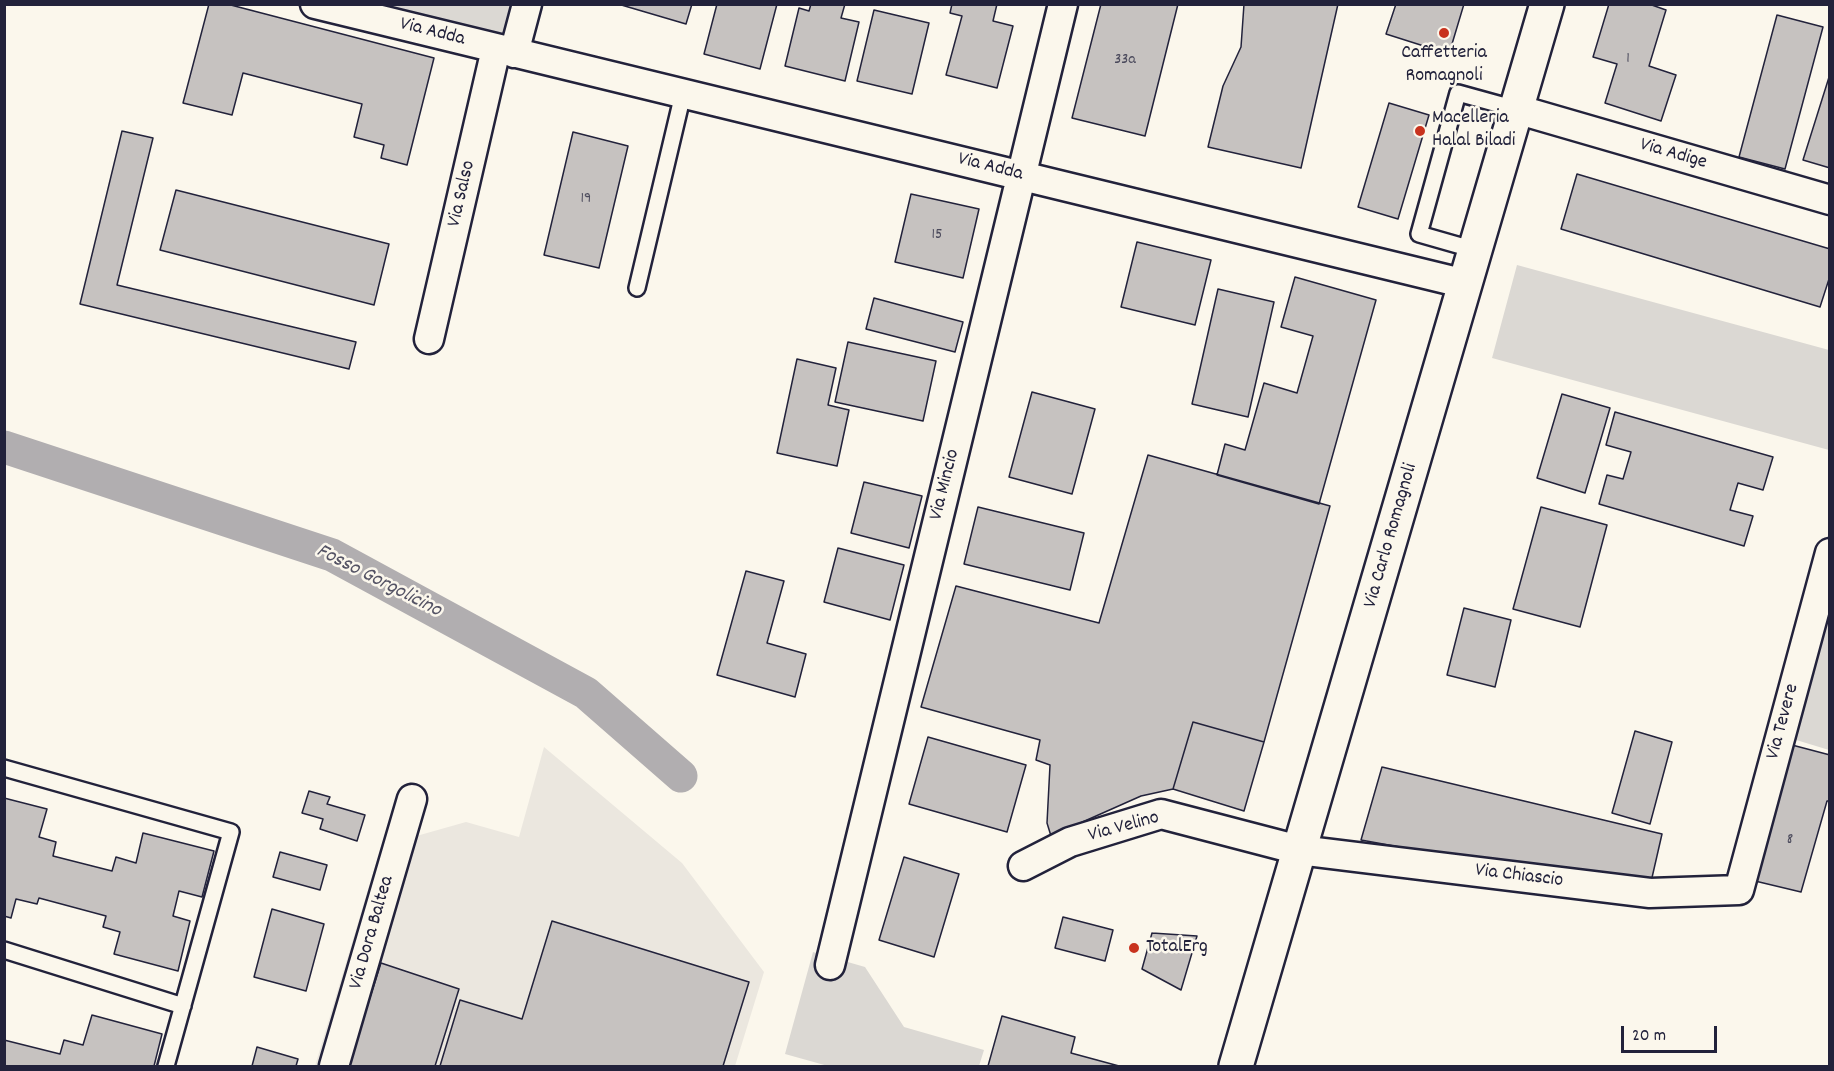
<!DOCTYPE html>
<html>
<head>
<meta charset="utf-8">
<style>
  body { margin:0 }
  #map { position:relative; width:1834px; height:1071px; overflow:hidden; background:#fbf7ec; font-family:Dekko,sans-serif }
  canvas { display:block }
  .frame { position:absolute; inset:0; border:6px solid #22223b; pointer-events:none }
  .scale { position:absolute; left:1621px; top:1026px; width:96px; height:27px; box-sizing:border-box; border:3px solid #22223b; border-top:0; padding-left:8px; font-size:18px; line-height:21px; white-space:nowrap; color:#22223b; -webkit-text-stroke:4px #fbf7ec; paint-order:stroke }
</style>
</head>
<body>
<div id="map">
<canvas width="1834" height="1071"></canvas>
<div class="frame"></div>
<div class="scale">20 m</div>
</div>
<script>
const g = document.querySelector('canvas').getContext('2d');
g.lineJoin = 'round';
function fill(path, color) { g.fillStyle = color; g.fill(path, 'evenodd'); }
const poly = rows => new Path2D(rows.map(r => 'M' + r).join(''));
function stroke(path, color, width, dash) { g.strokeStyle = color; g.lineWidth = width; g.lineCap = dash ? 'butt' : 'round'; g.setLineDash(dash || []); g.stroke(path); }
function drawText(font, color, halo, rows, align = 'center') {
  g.font = font + ' Dekko,sans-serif'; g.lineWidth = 5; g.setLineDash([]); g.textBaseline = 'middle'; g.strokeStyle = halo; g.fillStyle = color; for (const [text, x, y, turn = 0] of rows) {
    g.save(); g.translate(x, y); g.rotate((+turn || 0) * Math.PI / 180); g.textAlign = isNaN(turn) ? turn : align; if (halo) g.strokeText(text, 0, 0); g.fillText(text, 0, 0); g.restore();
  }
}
fill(poly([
  [544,747,682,863,764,972,735,1066,315,1066,381,846,466,822,519,837]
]), '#ebe7df');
fill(poly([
  [349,5,517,5,507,43],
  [1517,265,1829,350,1829,450,1492,358],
  [1829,612,1830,613,1829,750,1793,739],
  [813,952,865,967,904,1027,984,1050,979,1066,828,1066,785,1054]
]), '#dbd8d3');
stroke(poly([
  [4,447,332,555,586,693,681,776]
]), '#b1aeb0', 33);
const building = poly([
  [209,4,227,4,434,58,407,165,381,158,384,145,354,137,362,104,243,73,232,115,183,103,209,4],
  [618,4,692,4,686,24,618,4],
  [717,4,777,4,760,69,704,54,717,4],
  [811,4,845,4,841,18,859,22,845,81,785,66,799,8,809,11,811,4],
  [952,4,997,4,993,21,1013,26,997,88,946,75,962,16,950,13,952,4],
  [1101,4,1178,4,1145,136,1072,118,1101,4],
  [1244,4,1338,4,1301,168,1208,147,1223,86,1241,47,1244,4],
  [1396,4,1464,4,1449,54,1386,34,1396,4],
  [1609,4,1649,4,1666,10,1649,66,1676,75,1661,121,1605,103,1617,64,1593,57,1609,4],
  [874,10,929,23,912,94,857,81,874,10],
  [1777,15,1823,27,1785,169,1739,157,1777,15],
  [1830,74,1830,168,1803,160,1830,74],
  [1389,103,1429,115,1398,219,1358,207,1389,103],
  [122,131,153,138,117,285,356,342,349,369,80,304,122,131],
  [573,132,628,146,599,268,544,255,573,132],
  [1577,174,1830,249,1830,276,1820,307,1561,229,1577,174],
  [176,190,389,244,374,305,160,250,176,190],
  [911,194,979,209,963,278,895,262,911,194],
  [1137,242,1211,260,1195,325,1121,307,1137,242],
  [1295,277,1376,300,1319,504,1217,475,1225,444,1245,450,1264,383,1297,393,1313,336,1281,327,1295,277],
  [1218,289,1274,302,1248,417,1192,404,1218,289],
  [874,298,963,322,955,352,866,329,874,298],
  [848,342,936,361,923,421,835,402,848,342],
  [797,359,836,368,828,405,849,410,837,466,777,453,797,359],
  [1032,392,1095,409,1072,494,1009,477,1032,392],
  [1562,394,1610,408,1585,493,1537,478,1562,394],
  [1615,412,1773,457,1763,490,1738,483,1730,510,1753,516,1744,546,1599,504,1607,475,1623,479,1631,452,1606,445,1615,412],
  [1148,455,1330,506,1264,742,1193,722,1173,789,1141,796,1051,836,1047,823,1050,765,1036,760,1040,740,921,707,956,586,1099,623,1148,455],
  [864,482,922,496,909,548,851,533,864,482],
  [978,507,1084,533,1070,590,964,564,978,507],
  [1541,507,1607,525,1580,627,1513,609,1541,507],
  [838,548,904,565,890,620,824,602,838,548],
  [746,571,784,581,767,643,806,654,795,697,717,675,746,571],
  [1464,608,1511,620,1495,687,1447,675,1464,608],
  [1193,722,1264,742,1244,811,1173,789,1193,722],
  [1635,731,1672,742,1650,824,1612,813,1635,731],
  [928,737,1026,765,1007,832,909,804,928,737],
  [1792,745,1830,755,1830,801,1827,801,1801,892,1755,881,1792,745],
  [1382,767,1662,834,1651,882,1438,854,1361,840,1382,767],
  [309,791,330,797,327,804,365,815,357,841,320,829,323,819,302,813,309,791],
  [4,798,47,809,39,837,56,842,53,856,112,871,116,857,136,863,143,833,214,851,202,897,179,891,173,916,190,921,178,971,114,954,120,932,103,927,106,916,39,898,37,904,16,899,11,918,4,916,4,798],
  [280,852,327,865,320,890,273,877,280,852],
  [904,857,959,874,934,957,879,940,904,857],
  [272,909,324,924,306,991,254,977,272,909],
  [1063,917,1113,930,1105,961,1055,948,1063,917],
  [552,921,749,982,723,1066,440,1066,460,1000,522,1019,552,921],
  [1152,933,1197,936,1181,990,1142,969,1152,933],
  [381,963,459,989,435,1066,348,1066,381,963],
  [92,1015,162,1034,154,1066,4,1066,4,1040,60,1054,64,1040,83,1045,92,1015],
  [1002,1016,1075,1037,1071,1053,1119,1066,988,1066,1002,1016],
  [257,1047,298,1059,296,1066,252,1066,257,1047]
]);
fill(building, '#c6c2c0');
stroke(building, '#22223b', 1.5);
const lane = poly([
  [1475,250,1419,234,1458,93,1516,109],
  [637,288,683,94],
  [4,768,231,832,166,1066],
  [4,950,183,1006]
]);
const street = poly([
  [315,4,1466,284],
  [514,53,527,4],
  [1516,109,1830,200],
  [429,339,496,49],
  [1023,866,1070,842,1161,814,1299,850,1650,893,1739,890,1830,553],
  [830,965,1063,4],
  [334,1066,412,799]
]);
const secondary = poly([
  [1236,1066,1547,4]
]);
stroke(lane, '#22223b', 20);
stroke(street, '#22223b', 33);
stroke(secondary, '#22223b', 38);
stroke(lane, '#fbf7ec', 15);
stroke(street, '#fbf7ec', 28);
stroke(secondary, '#fbf7ec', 33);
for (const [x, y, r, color] of [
  [1444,33,6,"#c8321e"],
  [1420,131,6,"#c8321e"],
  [1134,948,6,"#c8321e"]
]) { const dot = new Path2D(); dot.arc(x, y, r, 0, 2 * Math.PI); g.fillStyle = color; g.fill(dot); stroke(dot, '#fbf7ec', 2); }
drawText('16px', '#4b4a5c', null, [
  ["1",1628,60],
  ["33a",1125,61],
  ["19",586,200],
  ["15",937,236],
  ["8",1790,841]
]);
drawText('20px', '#22223b', '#fbf7ec', [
  ["Via Adda",432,33,14],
  ["Via Adige",1673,155,16],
  ["Via Adda",990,168,14],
  ["Via Salso",463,194,-77],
  ["Via Mincio",946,485,-76],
  ["Via Carlo Romagnoli",1392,536,-74],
  ["Via Tevere",1784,722,-75],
  ["Via Velino",1124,828,-15],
  ["Via Chiascio",1519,877,7],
  ["Via Dora Baltea",373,933,-74]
]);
drawText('20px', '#22223b', '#fbf7ec', [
  ["Caffetteria",1444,54,"center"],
  ["Romagnoli",1444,77,"center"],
  ["Macelleria",1432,119],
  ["Halal Biladi",1432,142],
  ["TotalErg",1146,948]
], 'left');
drawText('italic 21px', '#545364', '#fbf7ec', [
  ["Fosso Gorgolicino",378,582,27]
]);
</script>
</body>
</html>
